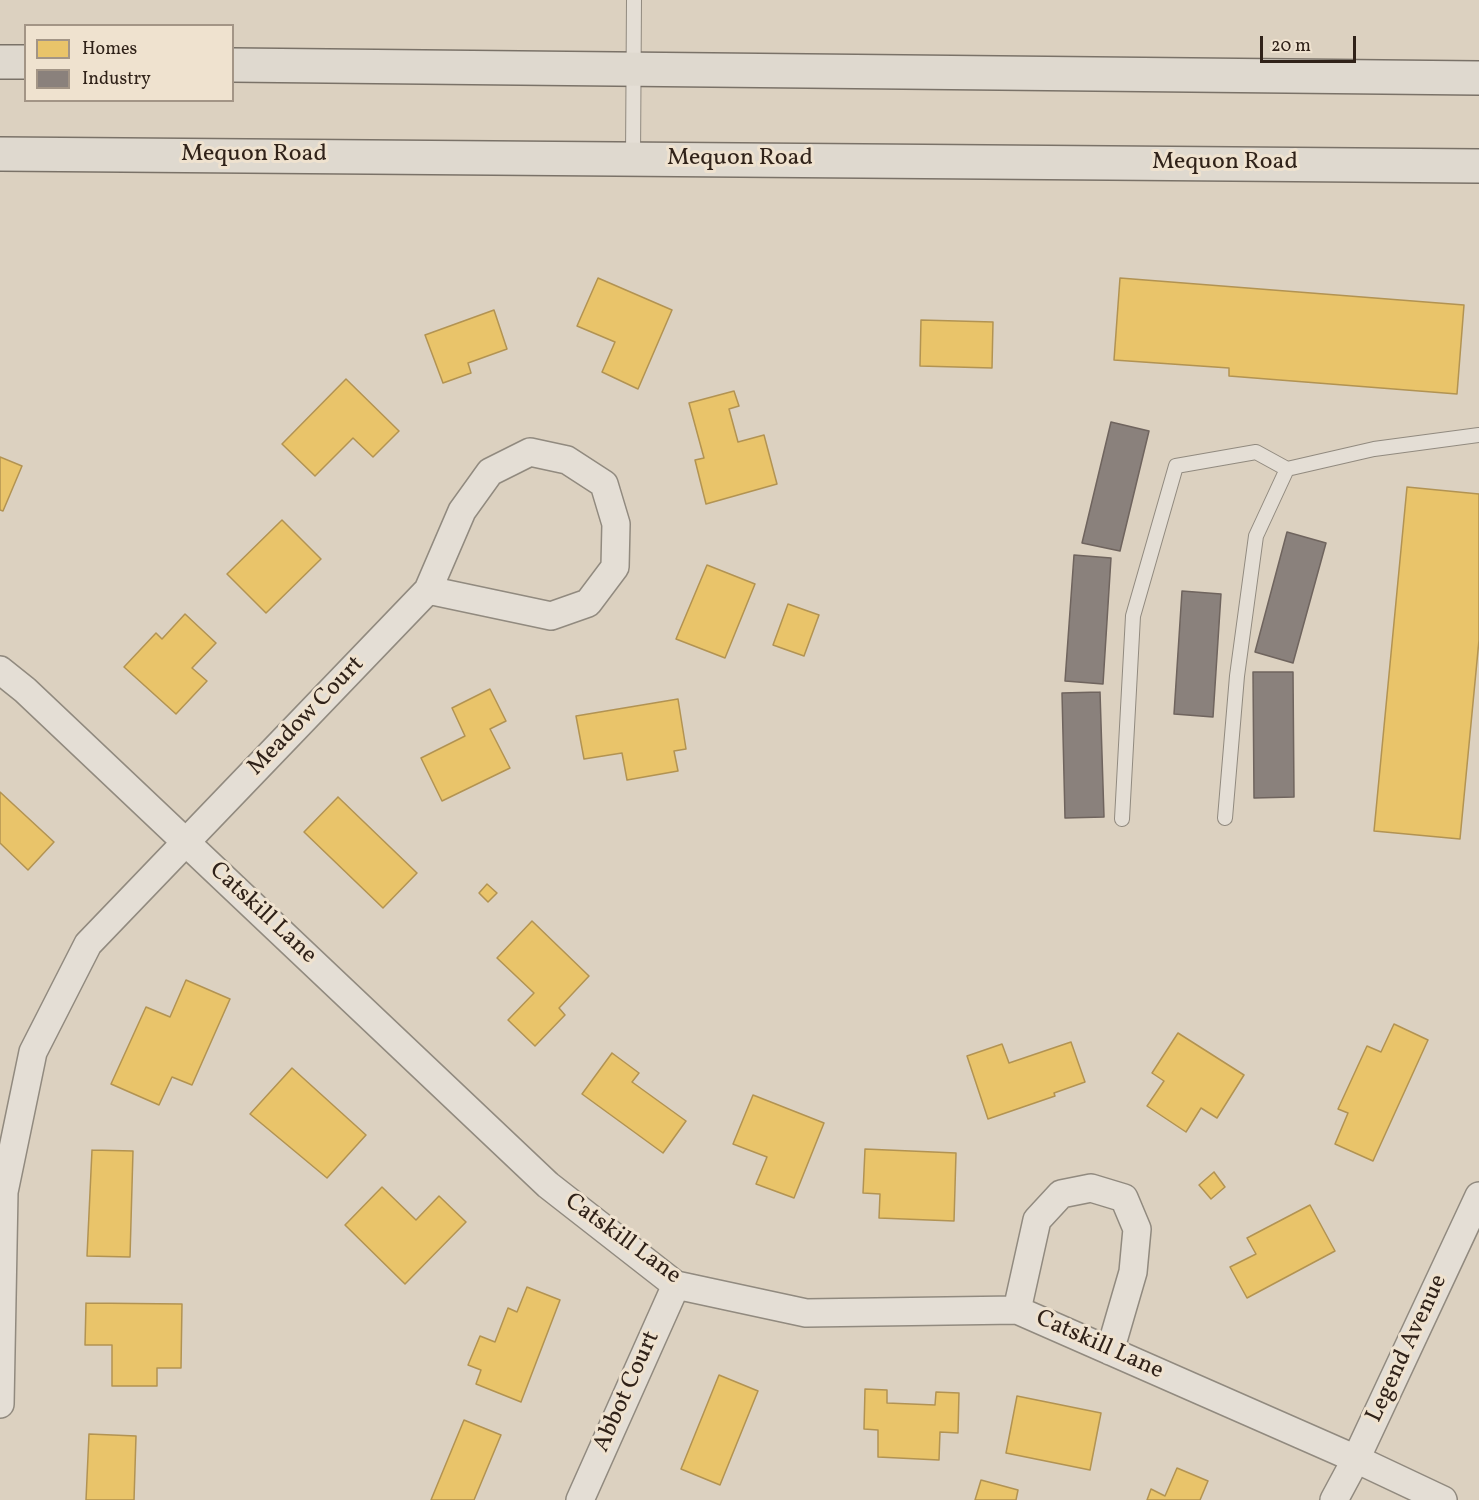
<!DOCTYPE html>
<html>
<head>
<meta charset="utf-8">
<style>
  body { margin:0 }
  #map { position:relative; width:1479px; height:1500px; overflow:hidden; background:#dcd1c0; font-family:Vollkorn,serif }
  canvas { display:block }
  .legend { position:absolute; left:24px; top:24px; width:210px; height:78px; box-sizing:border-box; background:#efe2cf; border:2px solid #a39586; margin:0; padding:8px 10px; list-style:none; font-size:18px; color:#302219 }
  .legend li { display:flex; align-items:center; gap:12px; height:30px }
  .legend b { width:30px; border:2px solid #a39586 }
  .scale { position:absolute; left:1260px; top:36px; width:96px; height:27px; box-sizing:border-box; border:3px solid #302219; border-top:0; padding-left:8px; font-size:18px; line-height:21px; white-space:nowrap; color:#302219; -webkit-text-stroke:4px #efe2cf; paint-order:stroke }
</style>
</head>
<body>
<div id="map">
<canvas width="1479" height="1500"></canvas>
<ul class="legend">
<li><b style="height:16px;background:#e9c46a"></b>Homes</li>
<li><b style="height:16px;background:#8a817c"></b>Industry</li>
</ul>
<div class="scale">20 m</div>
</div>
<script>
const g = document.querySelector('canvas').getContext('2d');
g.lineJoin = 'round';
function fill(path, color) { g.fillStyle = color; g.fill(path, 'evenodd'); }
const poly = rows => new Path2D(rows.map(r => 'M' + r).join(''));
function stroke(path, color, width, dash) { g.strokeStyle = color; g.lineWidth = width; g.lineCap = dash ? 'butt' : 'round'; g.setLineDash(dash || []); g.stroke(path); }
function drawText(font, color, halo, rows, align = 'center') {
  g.font = font + ' Vollkorn,serif'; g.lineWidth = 6; g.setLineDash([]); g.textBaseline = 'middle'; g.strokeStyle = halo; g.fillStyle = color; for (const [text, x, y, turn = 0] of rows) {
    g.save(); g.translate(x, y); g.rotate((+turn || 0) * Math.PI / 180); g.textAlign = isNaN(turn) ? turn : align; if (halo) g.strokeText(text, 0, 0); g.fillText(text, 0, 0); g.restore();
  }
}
const homes = poly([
  [598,278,672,310,638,389,602,372,615,342,577,326,598,278],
  [1120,278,1464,305,1457,394,1229,376,1229,368,1114,360,1120,278],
  [494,310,507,349,468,363,471,373,443,383,425,335,494,310],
  [921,320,993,322,992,368,920,366,921,320],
  [346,379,399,431,373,457,353,438,315,476,282,444,346,379],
  [734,391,739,406,729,409,738,442,764,435,777,484,706,504,695,460,704,458,689,403,734,391],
  [0,457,22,466,3,511,0,510,0,457],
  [1407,487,1479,494,1479,640,1460,839,1374,831,1407,487],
  [282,520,321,559,266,613,227,574,282,520],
  [707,565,755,584,725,658,676,639,707,565],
  [788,604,819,615,804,656,773,645,788,604],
  [185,614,216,643,192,668,207,681,176,714,124,667,156,633,162,639,185,614],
  [490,689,506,721,490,729,510,768,442,801,421,758,465,736,452,708,490,689],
  [678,699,686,749,674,751,678,771,627,780,622,753,584,759,576,716,678,699],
  [0,792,54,842,28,870,0,843,0,792],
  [338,797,417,873,383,908,304,832,338,797],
  [487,884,497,893,488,902,479,893,487,884],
  [532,921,589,976,559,1008,565,1015,535,1046,508,1020,534,993,497,958,532,921],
  [186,980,230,999,192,1085,172,1077,159,1105,111,1084,146,1007,170,1017,186,980],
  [1394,1024,1428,1040,1373,1161,1335,1144,1348,1113,1338,1109,1367,1046,1381,1052,1394,1024],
  [1178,1033,1244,1075,1217,1118,1201,1108,1186,1132,1147,1106,1164,1081,1152,1073,1178,1033],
  [1071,1042,1085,1082,1054,1093,1055,1096,988,1119,967,1056,1002,1044,1009,1063,1071,1042],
  [612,1053,639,1073,632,1082,686,1121,663,1153,582,1094,612,1053],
  [292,1068,366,1135,327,1178,250,1114,292,1068],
  [753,1095,824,1123,794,1198,756,1184,767,1157,733,1144,753,1095],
  [865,1149,956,1153,954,1221,879,1218,880,1194,863,1193,865,1149],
  [92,1150,133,1151,130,1257,87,1256,92,1150],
  [1214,1172,1225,1187,1211,1199,1199,1185,1214,1172],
  [382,1187,416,1220,439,1196,466,1222,405,1284,345,1225,382,1187],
  [1310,1205,1335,1251,1247,1298,1230,1267,1256,1254,1247,1238,1310,1205],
  [527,1287,560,1300,521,1402,476,1384,481,1370,468,1365,480,1336,495,1342,508,1308,517,1312,527,1287],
  [86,1303,182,1304,181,1368,157,1368,157,1386,112,1386,112,1345,85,1345,86,1303],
  [719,1375,758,1391,720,1485,681,1469,719,1375],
  [865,1389,887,1390,887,1403,935,1405,936,1392,959,1393,958,1433,940,1432,939,1460,878,1457,878,1430,864,1429,865,1389],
  [1017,1396,1101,1413,1090,1470,1006,1453,1017,1396],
  [464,1420,501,1435,474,1500,431,1500,464,1420],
  [89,1434,136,1436,134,1500,86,1500,89,1434],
  [1177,1468,1208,1481,1200,1500,1147,1500,1151,1489,1165,1496,1177,1468],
  [981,1480,1018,1490,1016,1500,975,1500,981,1480]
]);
fill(homes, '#e9c46a');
stroke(homes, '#b29352', 1.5);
const industry = poly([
  [1111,422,1149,431,1120,551,1082,543,1111,422],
  [1287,532,1326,543,1293,663,1255,652,1287,532],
  [1074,555,1111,558,1103,684,1065,681,1074,555],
  [1182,591,1221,594,1213,717,1174,714,1182,591],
  [1253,672,1293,672,1294,797,1254,798,1253,672],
  [1100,692,1104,817,1065,818,1062,693,1100,692]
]);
fill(industry, '#8a817c');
stroke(industry, '#6f645e', 1.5);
const service = poly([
  [633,159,634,0],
  [1225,818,1237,676,1256,536,1287,469,1374,449,1479,435],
  [1122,819,1133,616,1176,466,1256,452,1287,469]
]);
const minor = poly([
  [0,670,25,690,548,1185,676,1285,806,1313,1017,1310,1356,1459,1443,1500],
  [1017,1310,1037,1220,1061,1194,1091,1188,1124,1198,1137,1229,1133,1272,1110,1351],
  [0,1404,4,1192,33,1052,88,944,428,590,462,511,490,472,530,452,567,460,604,484,616,524,615,567,588,603,551,616,428,590],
  [580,1500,676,1285],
  [1334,1500,1356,1459,1479,1196]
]);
const primary = poly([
  [0,62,26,62],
  [232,65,1479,78],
  [0,154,1479,166]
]);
stroke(service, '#918a7f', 16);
stroke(minor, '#918a7f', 30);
stroke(primary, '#7a7268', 36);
stroke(service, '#e4ded5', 14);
stroke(minor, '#e4ded5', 27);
stroke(primary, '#dfd9cf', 33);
drawText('24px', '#302219', '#efe2cf', [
  ["Mequon Road",254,156],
  ["Mequon Road",740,160],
  ["Mequon Road",1225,164],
  ["Meadow Court",307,717,-46],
  ["Catskill Lane",262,914,43],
  ["Catskill Lane",622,1240,36],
  ["Catskill Lane",1099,1346,24],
  ["Legend Avenue",1408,1349,-65],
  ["Abbot Court",628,1392,-66]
]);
</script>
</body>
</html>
